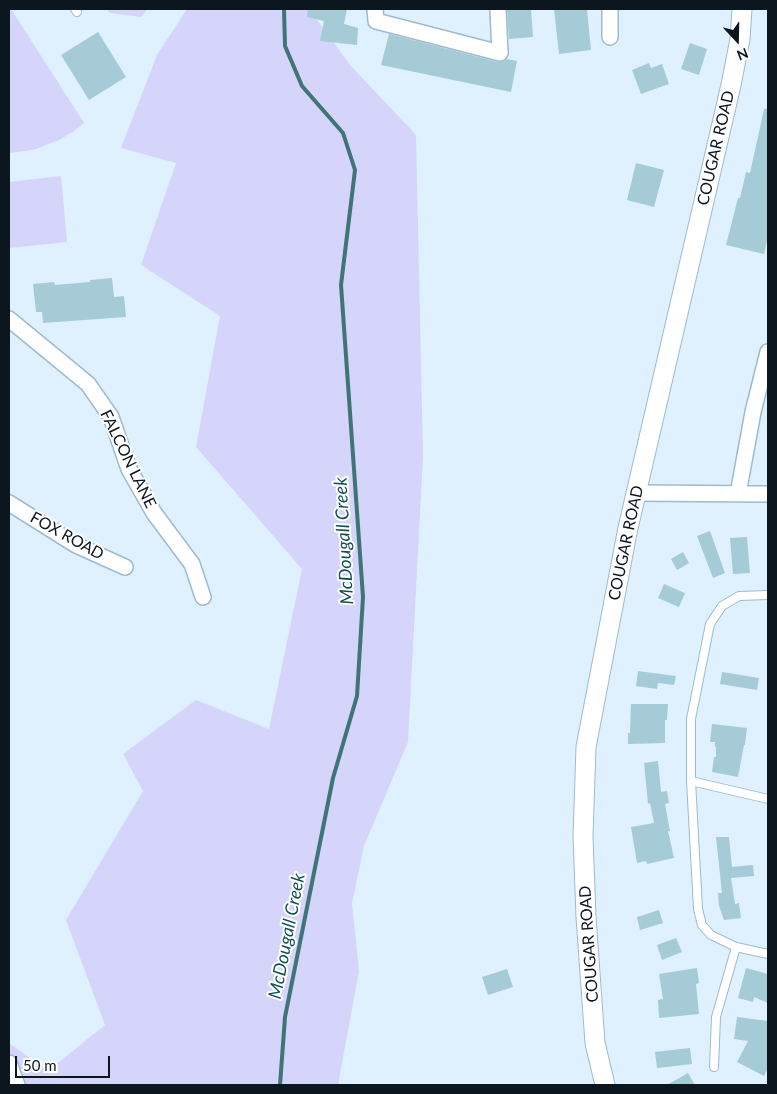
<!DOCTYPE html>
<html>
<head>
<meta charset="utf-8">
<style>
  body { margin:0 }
  #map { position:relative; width:777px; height:1094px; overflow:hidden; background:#dff1fe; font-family:Lato,sans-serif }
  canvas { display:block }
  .frame { position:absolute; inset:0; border:10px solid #0c161e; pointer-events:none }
  .north { position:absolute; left:712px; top:15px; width:50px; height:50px; -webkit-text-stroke:4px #fff; paint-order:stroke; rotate:159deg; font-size:14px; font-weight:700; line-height:20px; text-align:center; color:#0c161e }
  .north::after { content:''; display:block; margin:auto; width:18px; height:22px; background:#0c161e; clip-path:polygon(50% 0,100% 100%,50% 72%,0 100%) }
  .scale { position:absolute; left:15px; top:1056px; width:95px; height:22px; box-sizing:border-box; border:2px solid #0c161e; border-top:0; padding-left:6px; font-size:15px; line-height:18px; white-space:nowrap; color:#0c161e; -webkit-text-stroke:4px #fff; paint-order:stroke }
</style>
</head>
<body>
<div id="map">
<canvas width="777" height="1094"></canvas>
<div class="frame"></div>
<div class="north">N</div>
<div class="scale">50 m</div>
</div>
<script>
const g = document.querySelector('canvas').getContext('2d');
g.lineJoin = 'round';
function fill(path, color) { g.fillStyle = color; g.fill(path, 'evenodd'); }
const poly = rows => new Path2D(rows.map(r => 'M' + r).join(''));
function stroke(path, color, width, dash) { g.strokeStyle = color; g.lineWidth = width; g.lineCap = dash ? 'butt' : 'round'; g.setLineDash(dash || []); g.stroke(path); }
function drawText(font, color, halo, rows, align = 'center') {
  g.font = font + ' Lato,sans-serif'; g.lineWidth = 4; g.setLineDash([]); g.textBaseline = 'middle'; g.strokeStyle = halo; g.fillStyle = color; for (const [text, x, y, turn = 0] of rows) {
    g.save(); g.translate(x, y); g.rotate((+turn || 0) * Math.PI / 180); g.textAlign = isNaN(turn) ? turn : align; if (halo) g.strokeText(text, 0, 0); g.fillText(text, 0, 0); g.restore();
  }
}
fill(poly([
  [9,9,11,9,84,123,74,131,59,140,33,150,9,153],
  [108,9,146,9,146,11,141,17,110,13,108,11],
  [187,9,309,9,351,66,416,135,423,456,408,742,364,846,352,903,359,971,338,1085,9,1085,9,1043,48,1071,105,1025,66,920,143,791,123,754,196,700,269,729,302,569,196,447,220,316,141,265,176,163,121,148,157,55],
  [61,176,67,242,9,248,9,182]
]), '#d5d4fb');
stroke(poly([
  [280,1085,285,1017,333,778,357,696,363,597,341,285,355,170,343,133,302,86,285,46,284,9]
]), '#407577', 4);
fill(poly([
  [308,9,347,9,344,24,358,28,357,45,320,41,324,21,307,17],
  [507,9,531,9,533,37,509,39],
  [554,9,587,9,591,50,559,54],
  [98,32,126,77,89,100,61,55],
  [389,34,498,62,502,62,507,59,517,61,511,92,381,65],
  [690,43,707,49,699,75,681,69],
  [649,63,651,68,662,64,669,84,641,94,632,70],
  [764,109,768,109,768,236,764,254,726,245,738,198,740,198,746,172,750,173],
  [636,163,664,170,654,207,627,200],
  [112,278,114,297,124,296,126,317,43,323,42,312,36,312,33,284,54,282,55,285,90,282,90,280],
  [710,531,725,573,713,578,697,536],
  [747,537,750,573,733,574,730,538],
  [683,552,689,563,677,570,671,559],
  [664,584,685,593,679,607,658,598],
  [638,671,676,676,674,685,658,683,657,689,636,686],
  [722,672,759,678,757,690,720,684],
  [631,704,668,704,667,720,665,720,665,743,628,744,628,733,630,733],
  [712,724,747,728,745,745,744,745,738,777,712,772,714,757,716,757,716,747,715,747,715,742,710,742],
  [658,761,661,792,667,791,669,803,665,804,670,831,668,831,674,858,647,864,646,861,637,863,631,827,654,823,650,803,648,804,644,763],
  [716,837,729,837,732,867,753,865,754,876,731,878,735,904,739,903,741,918,724,920,719,906,718,893,722,893],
  [659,910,663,923,640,930,637,917],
  [676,938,682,952,662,960,657,945],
  [697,968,699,983,696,984,699,1014,659,1018,658,1000,663,999,659,974],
  [746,968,768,974,768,1003,754,997,753,1002,738,998],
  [507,969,513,987,488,995,482,977],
  [737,1017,768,1021,768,1068,764,1076,737,1062,748,1041,734,1039],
  [690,1048,692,1064,657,1068,655,1052],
  [688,1073,695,1085,667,1085]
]), '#a5cbd6');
const service = poly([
  [75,9,77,12],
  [691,781,768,799],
  [736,947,768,954],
  [714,1067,716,1017,736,947,711,935,702,925,698,909,691,781,691,719,710,624,722,606,739,596,768,595]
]);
const minor = poly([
  [375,9,376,21,500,53,498,9],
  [610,37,610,9],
  [9,319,88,384,111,417,129,469,154,513,192,564,203,597],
  [636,493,768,494],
  [738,494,753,412,768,352],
  [9,503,76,545,125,567],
  [9,1063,17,1085]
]);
const tertiary = poly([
  [605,1085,595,1043,586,917,583,836,586,747,628,528,731,85,740,39,742,9]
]);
stroke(service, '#9ebacf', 10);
stroke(minor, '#9ebacf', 18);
stroke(tertiary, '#9ebacf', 21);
stroke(service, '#fff', 8);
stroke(minor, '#fff', 15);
stroke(tertiary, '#fff', 19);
drawText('16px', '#0c161e', '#fff', [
  ["COUGAR ROAD",716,148,-77],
  ["FALCON LANE",128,459,64],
  ["FOX ROAD",67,536,29],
  ["COUGAR ROAD",626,543,-78],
  ["COUGAR ROAD",589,944,-94]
]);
drawText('italic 18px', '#105050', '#fff', [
  ["McDougall Creek",344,541,-93],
  ["McDougall Creek",287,936,-79]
]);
</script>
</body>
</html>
